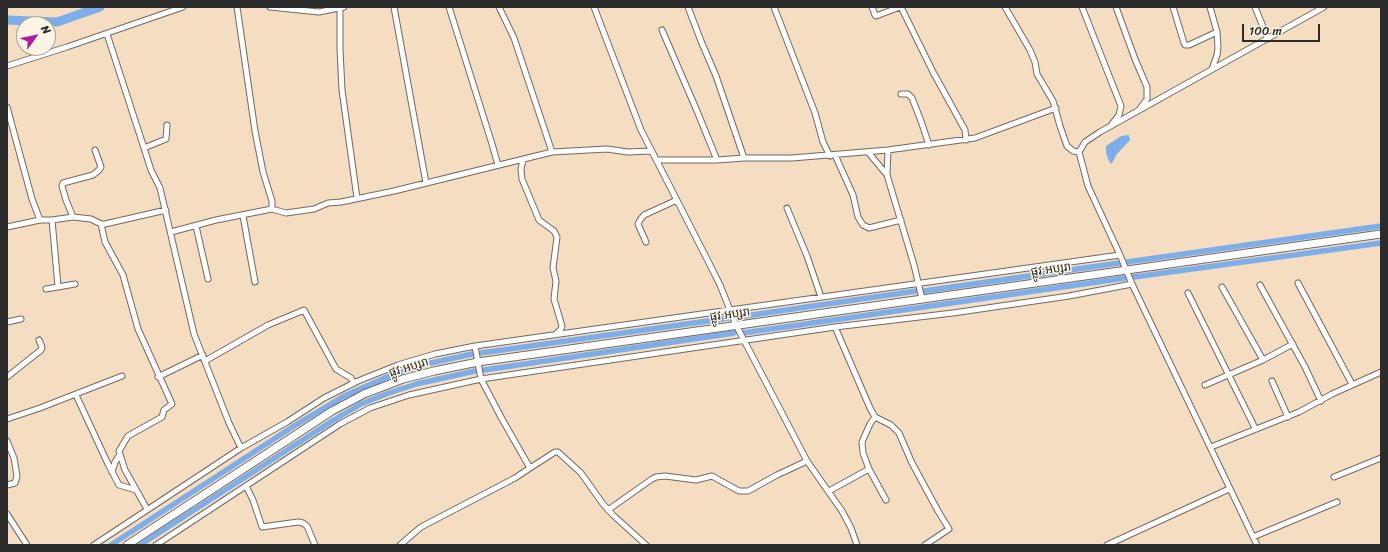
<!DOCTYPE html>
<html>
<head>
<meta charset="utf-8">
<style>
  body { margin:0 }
  #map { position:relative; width:1388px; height:552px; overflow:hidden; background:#f5ddc1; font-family:Sriracha,sans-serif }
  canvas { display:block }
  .frame { position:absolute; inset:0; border:8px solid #2b2b2b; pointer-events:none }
  .north { position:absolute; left:16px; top:16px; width:40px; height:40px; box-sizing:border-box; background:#fcf5e5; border:1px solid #a8a49b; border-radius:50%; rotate:57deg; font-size:11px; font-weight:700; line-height:16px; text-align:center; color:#2b2b2b }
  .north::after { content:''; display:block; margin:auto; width:14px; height:18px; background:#b5179e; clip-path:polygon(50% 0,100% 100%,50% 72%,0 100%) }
  .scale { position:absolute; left:1242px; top:24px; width:78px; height:18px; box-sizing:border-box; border:2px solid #2b2b2b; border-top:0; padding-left:5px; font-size:12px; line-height:14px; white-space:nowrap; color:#2b2b2b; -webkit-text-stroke:3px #fcf5e5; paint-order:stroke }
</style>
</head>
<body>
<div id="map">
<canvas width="1388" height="552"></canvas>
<div class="frame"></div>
<div class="north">N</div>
<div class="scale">100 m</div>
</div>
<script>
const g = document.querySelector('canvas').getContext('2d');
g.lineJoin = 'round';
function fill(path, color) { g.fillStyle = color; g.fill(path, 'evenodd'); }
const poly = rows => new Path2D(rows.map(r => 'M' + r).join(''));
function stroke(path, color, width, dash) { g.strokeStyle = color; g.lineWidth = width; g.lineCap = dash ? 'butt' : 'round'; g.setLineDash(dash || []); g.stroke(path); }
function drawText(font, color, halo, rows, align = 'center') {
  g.font = font + ' Sriracha,"Noto Sans Khmer",sans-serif'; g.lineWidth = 3; g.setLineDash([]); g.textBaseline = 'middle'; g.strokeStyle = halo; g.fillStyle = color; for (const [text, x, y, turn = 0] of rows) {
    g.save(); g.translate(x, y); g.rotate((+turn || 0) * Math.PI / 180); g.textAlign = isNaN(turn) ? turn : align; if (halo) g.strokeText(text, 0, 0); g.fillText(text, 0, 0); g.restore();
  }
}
fill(poly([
  [1129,135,1130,140,1116,155,1114,160,1111,164,1108,159,1106,153,1106,146,1121,136]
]), '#7eaee9');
stroke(poly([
  [1127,262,1381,226],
  [1134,277,1381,243],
  [924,291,1119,263],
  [738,317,916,291],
  [743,333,1125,278],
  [481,353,729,318],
  [484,370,734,333],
  [111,545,294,426,344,396,387,377,431,363,472,354],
  [140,545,332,421,361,404,386,394,416,384,475,371]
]), '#7eaee9', 5.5);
stroke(poly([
  [7,20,57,22,100,7]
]), '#7eaee9', 9);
const street = poly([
  [237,7,255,131,263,172,272,201,272,209],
  [270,7,319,12,344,7],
  [394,7,426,183],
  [449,7,492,144,498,165],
  [499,7,514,38,552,152],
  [594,7,641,130,708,261,720,285,736,325,807,461,842,511,851,528,857,545],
  [688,7,701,41,716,76,744,158],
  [774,7,815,113,823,142,830,156],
  [872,7,875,15,876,16,900,7],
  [901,7,933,72,965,130,966,140],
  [1005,7,1030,50,1035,62,1037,74,1053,101,1060,126,1067,146,1073,151,1079,152],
  [1082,7,1121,106,1119,115,1112,124],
  [1116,7,1135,59,1147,87,1147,99,1139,110],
  [1173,7,1184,43,1185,45,1189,45,1217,32],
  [1210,7,1217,32,1218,48,1217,55,1212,69],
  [1255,7,1268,39],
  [340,8,340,49,342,90,357,198],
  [662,30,697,111,717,160],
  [107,34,144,148,151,170,160,188,194,334,229,423,241,448],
  [7,66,67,47,183,7],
  [901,94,908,94,912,98,921,121,929,145],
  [7,107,32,199,40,220],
  [144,148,166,139,167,125],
  [888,150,887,175,914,265,922,299],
  [868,152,887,175],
  [835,155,853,195,858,217,863,225,869,228,901,220],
  [523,160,521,169,522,179,539,220,554,231,557,237,553,268,556,281,554,299,562,326,561,329,556,334],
  [657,160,717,160,744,158,792,158,888,150,975,138,1056,108],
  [787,208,807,256,821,297],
  [243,216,255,282],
  [73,217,66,200,62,186,63,183,93,175,99,170,101,167,95,150],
  [52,220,58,286],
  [101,224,105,242,123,275,138,329,172,404,164,410,162,417,128,436,119,451,125,470,147,509],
  [196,226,208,279],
  [7,227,40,220,52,220,73,217,91,219,101,224,105,224,166,210],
  [171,232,216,220,272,209,286,213,314,209,328,203,341,202,394,191,552,152,607,149,628,152,651,151],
  [646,242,638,224,640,220,644,215,677,200],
  [1298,283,1352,384],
  [1260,285,1305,367,1321,401],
  [1222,287,1263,360],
  [46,289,75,284],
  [1188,293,1255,428],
  [7,322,21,319],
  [835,327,870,408,875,417,891,425,899,433,912,463,938,511,949,529,925,545],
  [475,346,481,379,502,419,530,468,555,452,558,452,581,473,603,504,613,515,646,545],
  [205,361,268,325,304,310,336,369,351,378,354,383],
  [7,377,41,350,42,347,39,340],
  [158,377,203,355],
  [1272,381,1288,417],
  [1205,385,1263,360,1293,344],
  [76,395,108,464,119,485,136,490],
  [7,419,40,408,122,376],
  [7,441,14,458,17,476,15,483,7,485],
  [1211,447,1299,412,1332,394,1381,372],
  [869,469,863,453,862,442,870,424,875,417],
  [112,472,115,462,119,456],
  [1334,477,1381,458],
  [246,486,253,500,262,527,298,522,303,523,307,526,315,545],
  [829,491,869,469,886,500],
  [608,510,652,479,656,477,665,476,696,480,712,476,739,491,748,491,777,475,807,461],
  [7,514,27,545],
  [1253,537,1337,502],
  [94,545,241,448,287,422,324,398,358,381,398,365,435,354,475,346,1120,255],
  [156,545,340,424,370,408,409,395,481,379,835,327,953,313,1069,296,1132,284],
  [400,545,421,527,515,478,530,468],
  [1107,545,1229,489],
  [1257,545,1132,284,1120,255,1088,186,1079,152,1085,142,1100,132,1324,7]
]);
const secondary = poly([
  [127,545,332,411,364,394,403,379,434,371,478,362,1381,234]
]);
stroke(street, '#726960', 7);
stroke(secondary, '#726960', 9);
stroke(street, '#fff', 5);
stroke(secondary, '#fff', 7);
drawText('12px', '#2b2b2b', '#fcf5e5', [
  ["ផ្លូវ អប្សរា",1051,270,-8],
  ["ផ្លូវ អប្សរា",730,315,-8],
  ["ផ្លូវ អប្សរា",409,368,-17]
]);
</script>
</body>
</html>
